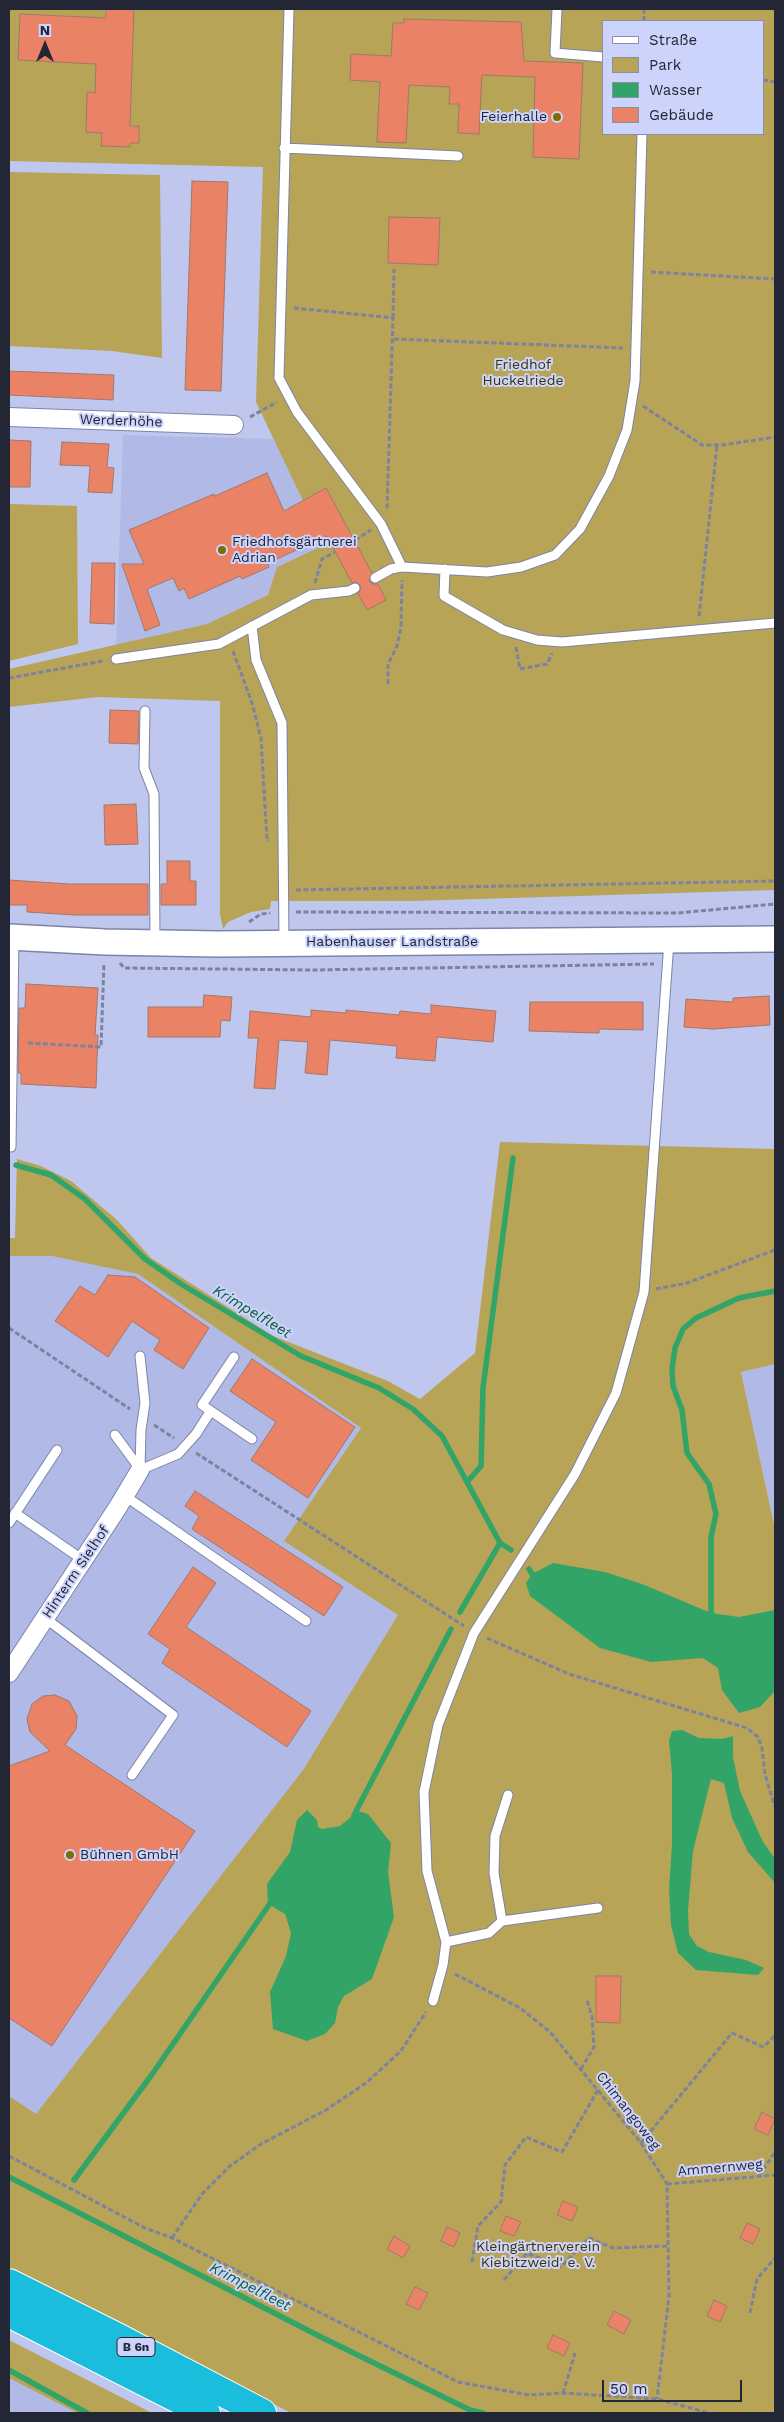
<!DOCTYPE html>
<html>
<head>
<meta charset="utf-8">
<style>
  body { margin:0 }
  #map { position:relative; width:784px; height:2422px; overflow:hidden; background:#bfc7ee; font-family:"Work Sans",sans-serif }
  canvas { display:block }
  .frame { position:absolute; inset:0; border:10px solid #232634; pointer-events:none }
  .legend { position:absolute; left:602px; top:20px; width:162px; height:115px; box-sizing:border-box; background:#ccd4fc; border:1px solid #888eac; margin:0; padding:6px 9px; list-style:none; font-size:15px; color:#232634 }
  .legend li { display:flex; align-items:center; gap:10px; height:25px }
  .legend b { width:25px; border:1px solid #888eac }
  .north { position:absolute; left:20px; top:20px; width:50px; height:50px; -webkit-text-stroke:4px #ccd4fc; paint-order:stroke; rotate:0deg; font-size:14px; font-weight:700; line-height:20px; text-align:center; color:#232634 }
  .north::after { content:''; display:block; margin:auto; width:18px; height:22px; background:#232634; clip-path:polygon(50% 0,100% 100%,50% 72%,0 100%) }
  .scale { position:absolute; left:602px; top:2380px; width:140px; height:22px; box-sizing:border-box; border:2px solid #232634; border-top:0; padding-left:6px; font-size:15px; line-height:18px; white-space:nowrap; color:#232634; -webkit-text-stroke:4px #ccd4fc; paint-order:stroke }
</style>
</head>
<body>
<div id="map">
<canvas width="784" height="2422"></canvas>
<div class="frame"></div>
<ul class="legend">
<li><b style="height:6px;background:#fff"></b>Straße</li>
<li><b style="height:14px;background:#b7a457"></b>Park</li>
<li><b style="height:14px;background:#32a468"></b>Wasser</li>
<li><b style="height:14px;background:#ea8266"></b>Gebäude</li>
</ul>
<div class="north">N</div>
<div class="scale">50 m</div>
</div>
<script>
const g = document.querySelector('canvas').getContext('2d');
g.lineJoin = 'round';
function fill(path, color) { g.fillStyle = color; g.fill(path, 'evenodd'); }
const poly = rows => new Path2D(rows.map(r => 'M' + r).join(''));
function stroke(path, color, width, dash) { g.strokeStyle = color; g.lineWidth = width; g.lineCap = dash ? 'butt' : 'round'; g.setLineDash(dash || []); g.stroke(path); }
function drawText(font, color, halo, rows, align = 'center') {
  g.font = font + ' "Work Sans",sans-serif'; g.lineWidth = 4; g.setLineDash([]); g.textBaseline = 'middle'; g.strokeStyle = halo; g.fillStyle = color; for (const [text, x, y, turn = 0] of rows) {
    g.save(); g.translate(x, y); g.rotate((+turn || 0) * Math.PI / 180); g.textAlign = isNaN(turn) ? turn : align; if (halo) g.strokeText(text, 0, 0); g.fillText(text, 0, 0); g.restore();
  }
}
fill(poly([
  [123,435,274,439,324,545,277,567,268,595,207,624,116,646],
  [9,1256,52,1256,138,1274,361,1428,284,1541,398,1615,303,1770,39,2124,9,2102],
  [775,1364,775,1529,741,1371],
  [9,2378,77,2413,9,2413]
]), '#b1bae7');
fill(poly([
  [9,9,775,9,775,890,412,901,271,901,270,909,251,912,228,922,223,929,220,914,220,701,98,697,9,707,9,669,207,624,268,595,277,567,324,545,256,402,263,167,9,161],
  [603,21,763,21,763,134,603,134],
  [9,172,160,175,162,358,112,351,9,346],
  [9,504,77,506,78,644,9,661],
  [500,1142,775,1149,775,1364,741,1372,775,1529,775,2413,291,2413,9,2268,9,2096,36,2114,303,1770,398,1615,284,1541,361,1428,138,1274,52,1256,9,1256,9,1238,15,1238,17,1159,41,1166,71,1181,117,1220,151,1258,273,1336,388,1381,420,1399,475,1353],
  [9,2340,152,2413,77,2413,9,2378]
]), '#b7a457');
fill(poly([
  [553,1563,605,1572,642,1584,711,1613,739,1617,775,1610,775,1691,760,1707,739,1713,722,1690,718,1668,703,1658,651,1662,600,1648,530,1596,526,1583,532,1574],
  [682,1730,699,1738,722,1739,733,1736,733,1757,740,1791,762,1840,775,1859,775,1883,748,1852,732,1818,724,1783,711,1779,693,1851,688,1911,689,1934,697,1946,709,1952,746,1960,764,1968,758,1975,696,1970,678,1953,671,1925,669,1888,672,1845,672,1774,669,1741,672,1731],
  [307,1810,317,1820,318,1827,322,1829,340,1826,358,1811,368,1814,391,1843,388,1872,394,1917,372,1979,344,1996,338,2007,335,2023,325,2034,307,2041,273,2029,270,1992,286,1956,291,1933,285,1914,268,1904,267,1884,290,1852,297,1820]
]), '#32a468');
stroke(poly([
  [16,1165,51,1175,85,1199,145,1259,181,1284,301,1356,379,1388,413,1409,442,1436,467,1482],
  [511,1550,500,1543,467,1482,481,1466,483,1388,513,1158],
  [529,1569,532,1574,539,1576],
  [460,1612,500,1543],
  [715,1618,711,1613,711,1537,716,1514,709,1484,687,1453,682,1410,673,1386,672,1369,675,1348,683,1329,696,1318,739,1298,775,1291],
  [354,1815,451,1629],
  [9,2177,321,2337,470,2410,483,2413],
  [74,2180,153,2073,273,1899],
  [9,2370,87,2413]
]), '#32a468', 5.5);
const building = poly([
  [106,9,134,9,130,126,139,126,139,143,130,143,130,147,101,146,102,133,86,132,87,92,95,93,96,64,18,60,20,14,106,18,106,9],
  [404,19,521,22,524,61,583,63,579,159,533,157,535,77,482,75,479,134,458,133,459,104,449,104,450,87,409,85,406,143,377,142,380,82,350,80,351,54,391,56,393,23,404,23,404,19],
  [192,181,228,182,221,391,185,390,192,181],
  [389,217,440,218,438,265,388,263,389,217],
  [9,371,114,375,113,400,9,395,9,371],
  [9,440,31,441,30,487,9,487,9,440],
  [62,442,109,444,107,467,114,468,112,493,88,492,90,466,60,465,62,442],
  [267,473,284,511,326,488,372,573,369,581,372,584,378,584,386,600,367,610,358,594,361,589,360,585,356,582,352,583,327,536,268,563,269,567,242,579,240,576,189,599,184,588,179,591,173,578,147,589,160,625,145,631,122,564,144,564,129,530,214,494,215,496,267,473],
  [92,563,115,563,114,624,90,623,92,563],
  [110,710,139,711,138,744,109,743,110,710],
  [136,804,138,844,105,845,104,805,136,804],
  [167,861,190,861,190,881,196,881,196,905,161,905,161,884,167,884,167,861],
  [9,880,69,884,148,884,148,915,75,915,27,912,27,905,9,905,9,880],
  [26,984,98,988,95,1035,98,1035,96,1088,21,1084,21,1073,18,1073,19,1008,25,1008,26,984],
  [204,995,232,997,230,1021,221,1020,220,1037,148,1037,148,1007,203,1007,204,995],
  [769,996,770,1025,713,1029,684,1027,686,999,733,1002,733,998,769,996],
  [530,1002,643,1002,643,1030,599,1029,599,1033,529,1031,530,1002],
  [431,1005,496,1011,493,1042,437,1037,435,1061,396,1058,397,1046,330,1040,327,1075,305,1073,308,1042,279,1040,275,1089,254,1088,258,1038,248,1038,250,1011,311,1017,311,1010,346,1013,346,1010,399,1015,400,1011,431,1014,431,1005],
  [108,1275,135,1277,209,1328,183,1369,154,1350,160,1340,132,1321,108,1357,55,1321,80,1286,95,1295,108,1275],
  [252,1359,355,1427,308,1498,251,1460,276,1422,230,1391,252,1359],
  [195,1491,343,1587,324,1616,192,1529,199,1516,185,1506,195,1491],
  [193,1567,216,1583,186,1627,311,1711,287,1747,162,1663,170,1649,148,1634,193,1567],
  [55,1695,69,1701,77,1716,76,1729,65,1745,195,1831,52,2046,9,2018,9,1766,50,1751,30,1732,27,1719,32,1704,43,1696,55,1695],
  [596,1976,621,1976,620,2023,596,2022,596,1976],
  [762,2112,775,2119,768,2135,754,2129,762,2112],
  [563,2201,578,2207,572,2221,557,2215,563,2201],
  [506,2216,521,2222,514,2236,500,2231,506,2216],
  [747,2223,760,2229,753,2244,740,2238,747,2223],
  [447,2227,460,2233,454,2247,441,2241,447,2227],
  [394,2236,410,2246,403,2258,387,2249,394,2236],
  [415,2287,428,2293,419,2310,406,2304,415,2287],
  [714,2300,727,2306,720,2322,707,2316,714,2300],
  [614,2311,631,2320,624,2334,607,2325,614,2311],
  [553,2335,570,2343,564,2356,547,2348,553,2335]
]);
fill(building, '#ea8266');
stroke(building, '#a1786c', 1);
const lane = poly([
  [289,9,279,378,297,412,381,524,402,567],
  [557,9,555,53,603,57],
  [284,148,458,156],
  [445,569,444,596,503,630,537,640,562,642,775,623],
  [375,578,391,569,402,567,487,572,521,567,555,555,580,529,609,476,627,430,635,381,642,134],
  [252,626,256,660,282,723,284,942],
  [116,659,219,644,311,595,349,591,355,588],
  [145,711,144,768,154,794,155,940],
  [11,1147,14,938],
  [140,1356,145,1403,141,1430,140,1470],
  [234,1357,202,1405,252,1439],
  [115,1435,140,1469],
  [140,1470,178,1454,196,1434,210,1412],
  [125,1496,306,1621],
  [15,1513,83,1560],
  [9,1523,57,1450],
  [45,1618,173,1715,132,1775],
  [502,1921,598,1908],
  [446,1942,489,1933,502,1921,494,1873,495,1836,508,1795],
  [433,2001,443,1965,446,1942,427,1871,424,1792,438,1725,474,1633,575,1474,616,1393,644,1292,669,941]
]);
const street = poly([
  [9,417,234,425],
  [9,1673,118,1507,140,1470]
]);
const secondary = poly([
  [9,937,105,942,218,944,775,939]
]);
const highway = poly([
  [9,2283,117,2337,262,2413],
  [9,2313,206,2413]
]);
stroke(lane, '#7d84a8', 11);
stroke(street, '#7d84a8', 20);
stroke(secondary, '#7d84a8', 28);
stroke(highway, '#fff', 30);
stroke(poly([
  [644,21,644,9],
  [763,80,775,82],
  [651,272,775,279],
  [294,308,393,318,387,509],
  [393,318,394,269],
  [394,339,623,348],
  [643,406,702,445,723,445,775,437],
  [250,417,277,402],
  [355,540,371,530],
  [315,583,322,559,335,552],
  [699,616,717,445],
  [516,647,520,669,547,664,552,653],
  [233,651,252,703,261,738,267,840,269,841],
  [9,678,103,661],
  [388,684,388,664,397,646,401,627,402,580],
  [296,890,775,881],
  [296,912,678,913,775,904],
  [249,922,261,914,270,913],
  [120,963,124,968,313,970,654,964],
  [28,1043,101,1047,104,963],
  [656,1289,687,1283,775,1250],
  [9,1328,130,1409],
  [154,1425,174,1438],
  [196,1453,464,1626],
  [487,1638,569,1674,747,1728,758,1737,762,1748,765,1774,775,1807],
  [455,1974,520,2008,550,2032,641,2143,667,2184,669,2296,657,2399],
  [581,2069,594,2047,592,2017,587,2000],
  [641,2143,732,2033,763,2047,775,2036],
  [9,2156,145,2228,172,2238,458,2382,529,2395,563,2393,657,2399,709,2413],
  [759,2176,775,2152],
  [667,2184,775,2175],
  [172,2238,202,2194,230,2166,261,2144,326,2110,366,2083,401,2051,426,2012],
  [472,2262,478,2226,501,2202,505,2165,526,2137,562,2152,598,2090],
  [504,2280,527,2253,561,2267,589,2238,613,2248,667,2246],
  [750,2313,757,2279,775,2258],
  [563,2393,575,2353]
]), '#7d829f', 3, [5, 2.5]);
stroke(lane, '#fff', 9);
stroke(street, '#fff', 18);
stroke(secondary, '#fff', 25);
stroke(highway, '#1bbddd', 28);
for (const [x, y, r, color] of [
  [557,117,5,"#7f6c05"],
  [222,550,5,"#7f6c05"],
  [70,1855,5,"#7f6c05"]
]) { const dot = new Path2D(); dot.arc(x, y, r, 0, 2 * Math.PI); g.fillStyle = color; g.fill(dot); stroke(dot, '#ccd4fc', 2); }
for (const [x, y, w] of [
  [136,2347,38]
]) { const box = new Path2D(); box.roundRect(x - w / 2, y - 9.5, w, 19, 4); g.fillStyle = '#ccd4fc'; g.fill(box); stroke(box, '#232634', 1); }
drawText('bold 12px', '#232634', null, [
  ["B 6n",136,2347]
]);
drawText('14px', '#232634', '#ccd4fc', [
  ["Feierhalle",547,117,"right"],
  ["Friedhofsgärtnerei",232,542],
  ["Adrian",232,558],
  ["Bühnen GmbH",80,1855]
], 'left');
drawText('14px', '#3e3301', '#ccd4fc', [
  ["Friedhof",523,365],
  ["Huckelriede",523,381],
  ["Kleingärtnerverein",538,2247],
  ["Kiebitzweid' e. V.",538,2263]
]);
drawText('14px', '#232634', '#ccd4fc', [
  ["Werderhöhe",121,421,2],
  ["Habenhauser Landstraße",392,942],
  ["Hinterm Sielhof",76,1572,-56],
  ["Chimangoweg",628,2111,52],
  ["Ammernweg",720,2168,-5]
]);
drawText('italic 15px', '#0a5e37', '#ccd4fc', [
  ["Krimpelfleet",252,1312,31],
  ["Krimpelfleet",250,2287,27]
]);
</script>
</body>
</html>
